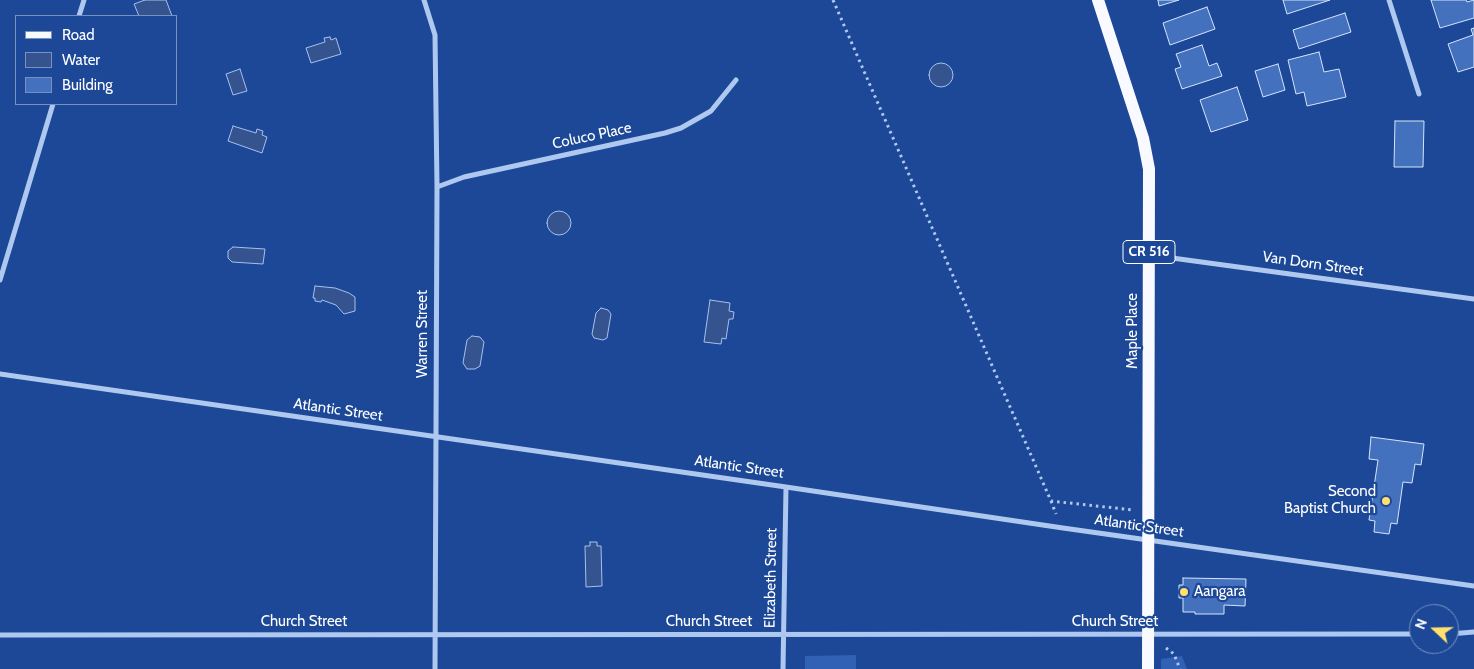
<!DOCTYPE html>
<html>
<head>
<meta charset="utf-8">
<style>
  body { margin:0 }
  #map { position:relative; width:1474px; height:669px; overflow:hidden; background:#1c4897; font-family:Cabin,sans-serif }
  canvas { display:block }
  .legend { position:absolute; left:15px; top:15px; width:162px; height:90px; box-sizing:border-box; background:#1c4897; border:1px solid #7791c1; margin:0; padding:6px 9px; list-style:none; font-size:15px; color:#fff }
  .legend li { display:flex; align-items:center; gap:10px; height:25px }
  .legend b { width:25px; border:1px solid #7791c1 }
  .north { position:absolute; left:1409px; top:604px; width:50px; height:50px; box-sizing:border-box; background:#1c4897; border:1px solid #7791c1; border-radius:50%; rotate:291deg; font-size:14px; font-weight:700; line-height:20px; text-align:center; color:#fff }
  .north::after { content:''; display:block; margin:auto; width:18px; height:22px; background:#ffdf6e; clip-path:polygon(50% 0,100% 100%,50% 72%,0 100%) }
</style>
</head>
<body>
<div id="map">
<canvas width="1474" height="669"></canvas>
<ul class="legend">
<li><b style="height:6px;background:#f8faff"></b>Road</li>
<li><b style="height:14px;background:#35548f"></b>Water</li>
<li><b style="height:14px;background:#4471bd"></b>Building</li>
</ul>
<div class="north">N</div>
</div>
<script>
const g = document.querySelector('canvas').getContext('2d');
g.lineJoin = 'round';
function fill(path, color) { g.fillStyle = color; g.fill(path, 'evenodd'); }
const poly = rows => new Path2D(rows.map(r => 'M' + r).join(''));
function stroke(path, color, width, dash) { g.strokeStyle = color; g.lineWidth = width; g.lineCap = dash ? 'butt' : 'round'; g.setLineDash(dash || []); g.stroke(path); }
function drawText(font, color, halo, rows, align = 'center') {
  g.font = font + ' Cabin,sans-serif'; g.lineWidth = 4.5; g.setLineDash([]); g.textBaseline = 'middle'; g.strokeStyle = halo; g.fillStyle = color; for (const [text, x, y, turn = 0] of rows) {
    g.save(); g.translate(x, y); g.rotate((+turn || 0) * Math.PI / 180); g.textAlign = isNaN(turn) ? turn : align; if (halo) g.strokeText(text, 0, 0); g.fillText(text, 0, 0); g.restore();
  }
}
fill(poly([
  [856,655,856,669,805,669,805,656],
  [1182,656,1187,669,1161,669,1161,659]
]), '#3061b4');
const water = poly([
  [145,0,166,0,172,16,139,16,134,4,145,0],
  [330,37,331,40,336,38,341,54,311,63,306,48,325,42,324,38,330,37],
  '929 75a12 12 0 1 1 24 0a12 12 0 1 1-24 0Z',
  [240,69,247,91,233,95,226,74,240,69],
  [233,126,256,133,257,129,263,131,262,135,267,137,262,153,228,141,233,126],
  '547 223a12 12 0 1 1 24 0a12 12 0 1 1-24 0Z',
  [233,247,265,249,263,264,232,262,228,258,228,251,233,247],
  [315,286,335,288,349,293,355,297,355,311,344,314,336,305,322,300,321,302,315,301,315,298,313,298,315,286],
  [710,300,730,303,729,311,734,312,733,319,729,319,726,339,722,338,721,344,704,342,710,300],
  [601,308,608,310,611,314,607,338,603,340,594,338,592,334,596,313,601,308],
  [472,336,480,337,484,342,480,366,475,369,467,369,463,363,467,340,472,336],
  [590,542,597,542,597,546,601,546,602,586,586,587,585,546,590,546,590,542]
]);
fill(water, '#35548f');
stroke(water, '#a3c2f2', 1);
const building = poly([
  [1158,0,1179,0,1159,6,1158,0],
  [1283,0,1330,0,1287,14,1283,0],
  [1431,0,1466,0,1467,2,1474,0,1474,18,1440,28,1431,0],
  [1207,7,1215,29,1170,45,1163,23,1207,7],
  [1345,13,1351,32,1299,49,1293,30,1345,13],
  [1474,28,1474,67,1458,72,1448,44,1473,35,1471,29,1474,28],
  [1202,45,1209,66,1217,63,1222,76,1182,89,1175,69,1181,67,1176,54,1202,45],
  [1319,52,1324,72,1339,69,1346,97,1307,106,1304,92,1296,94,1288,60,1319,52],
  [1278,64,1285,90,1263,97,1255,71,1278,64],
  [1237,87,1248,120,1211,132,1200,100,1237,87],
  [1395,121,1424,121,1423,167,1394,167,1395,121],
  [1371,437,1424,444,1421,465,1415,464,1412,483,1403,482,1397,524,1391,523,1389,534,1374,532,1375,521,1369,520,1378,460,1369,459,1371,437],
  [1183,578,1246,579,1245,606,1224,605,1224,614,1195,614,1195,612,1183,612,1183,598,1179,598,1179,585,1183,585,1183,578]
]);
fill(building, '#4471bd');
stroke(building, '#d6e4fb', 1);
stroke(poly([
  [833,0,1051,501,1133,510],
  [1051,501,1056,514],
  [1166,648,1174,654,1180,669]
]), '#afc8f0', 3, [2.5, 4]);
stroke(poly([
  [424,0,435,35,437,187,435,669],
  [1389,0,1419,94],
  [79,16,84,0],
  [437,187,464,177,665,133,681,128,711,111,736,80],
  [1150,255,1474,299],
  [0,280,53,104],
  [0,374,786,487,1063,528,1474,586],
  [1449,634,1474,632],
  [0,635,1419,634],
  [783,669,786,487]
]), '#afc8f0', 5);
stroke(poly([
  [1098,0,1143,138,1149,169,1148,669]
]), '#f8faff', 12);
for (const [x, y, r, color] of [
  [1386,501,5,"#ffdf6e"],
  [1184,592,5,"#ffdf6e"]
]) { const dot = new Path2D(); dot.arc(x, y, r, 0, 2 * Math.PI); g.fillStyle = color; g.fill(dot); stroke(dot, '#1c4897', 2); }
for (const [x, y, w] of [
  [1149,252,52]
]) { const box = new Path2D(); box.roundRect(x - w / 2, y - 11.5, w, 23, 4); g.fillStyle = '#1c4897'; g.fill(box); stroke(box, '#fff', 1); }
drawText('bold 14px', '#fff', null, [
  ["CR 516",1149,252]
]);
drawText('15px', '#fff', '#1c4897', [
  ["Coluco Place",592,136,-12],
  ["Van Dorn Street",1313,264,8],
  ["Maple Place",1133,331,-90],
  ["Warren Street",423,334,-90],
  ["Atlantic Street",338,410,8],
  ["Atlantic Street",739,467,8],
  ["Atlantic Street",1139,526,8],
  ["Elizabeth Street",771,578,-89],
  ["Church Street",304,622],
  ["Church Street",709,622],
  ["Church Street",1115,622]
]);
drawText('15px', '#fff', '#1c4897', [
  ["Second",1376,492],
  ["Baptist Church",1376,509],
  ["Aangara",1194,592,"left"]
], 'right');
</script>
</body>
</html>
